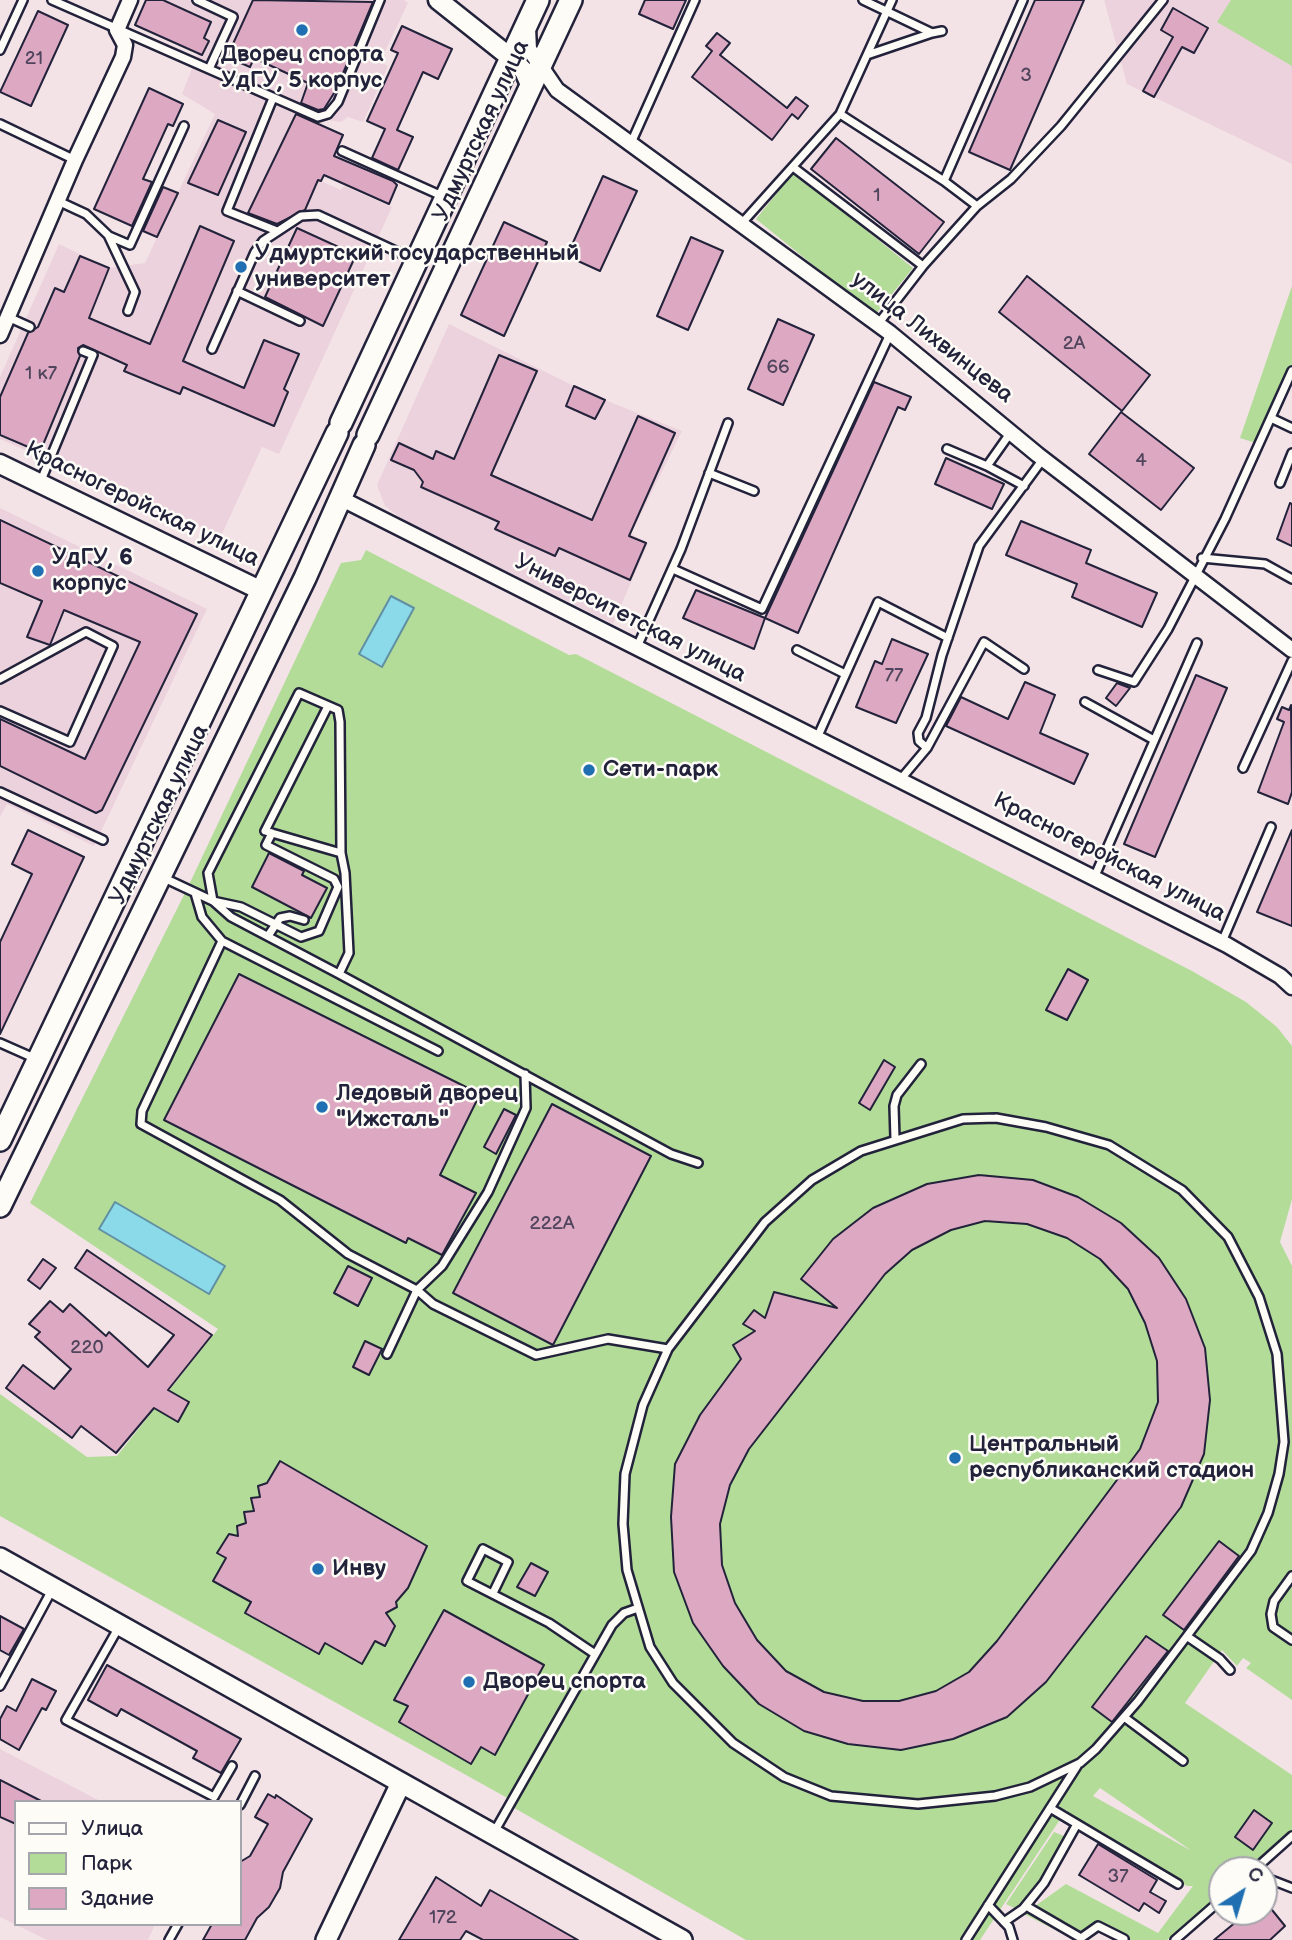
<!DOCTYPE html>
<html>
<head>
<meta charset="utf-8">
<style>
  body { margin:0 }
  #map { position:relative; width:1292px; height:1940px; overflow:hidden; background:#f3e3e7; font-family:"Balsamiq Sans",sans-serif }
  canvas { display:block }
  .legend { position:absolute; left:14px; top:1800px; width:228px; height:126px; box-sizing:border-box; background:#fdfcf7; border:2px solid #a5a5ac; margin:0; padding:9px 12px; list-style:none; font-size:21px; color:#22223b }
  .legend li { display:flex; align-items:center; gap:14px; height:35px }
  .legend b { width:35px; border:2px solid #a5a5ac }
  .north { position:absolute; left:1208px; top:1856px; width:70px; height:70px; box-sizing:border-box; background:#fdfcf7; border:2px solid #a5a5ac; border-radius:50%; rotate:37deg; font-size:19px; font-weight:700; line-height:28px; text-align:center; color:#22223b }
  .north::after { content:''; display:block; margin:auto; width:24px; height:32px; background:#1f6fb2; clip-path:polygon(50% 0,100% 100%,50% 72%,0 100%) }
</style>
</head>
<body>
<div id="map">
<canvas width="1292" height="1940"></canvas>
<ul class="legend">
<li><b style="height:9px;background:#fdfcf7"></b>Улица</li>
<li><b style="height:19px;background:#b3dc98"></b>Парк</li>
<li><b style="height:19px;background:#dda9c2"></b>Здание</li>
</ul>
<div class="north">С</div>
</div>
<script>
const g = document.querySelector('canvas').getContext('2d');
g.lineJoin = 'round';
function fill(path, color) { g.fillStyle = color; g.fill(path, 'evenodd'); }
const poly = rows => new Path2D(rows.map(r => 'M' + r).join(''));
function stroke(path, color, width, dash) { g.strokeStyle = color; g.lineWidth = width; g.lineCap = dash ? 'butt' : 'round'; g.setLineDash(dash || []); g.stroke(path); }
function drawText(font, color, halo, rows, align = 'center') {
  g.font = font + ' "Balsamiq Sans",sans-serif'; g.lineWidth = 5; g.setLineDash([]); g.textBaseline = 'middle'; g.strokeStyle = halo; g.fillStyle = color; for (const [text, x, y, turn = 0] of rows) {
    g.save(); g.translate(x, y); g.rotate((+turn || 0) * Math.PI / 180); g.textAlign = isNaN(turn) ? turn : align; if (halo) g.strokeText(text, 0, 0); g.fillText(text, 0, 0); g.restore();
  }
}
fill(poly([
  [145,0,404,0,408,3,380,62,388,66,363,122,348,117,341,122,328,120,321,124,297,113,284,138,296,145,318,180,341,190,344,186,392,207,279,454,262,447,221,536,0,439,0,377,59,244,109,268,145,263,215,114,182,94,198,53,135,25],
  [1104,0,1292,0,1292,164,1127,84],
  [449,324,574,386,566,406,595,419,605,400,682,431,631,534,648,543,613,624,405,521,385,506,377,485],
  [0,508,207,609,94,846,7,804,0,817],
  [0,1749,102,1802,16,1802,16,1924,155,1924,148,1940,47,1940,0,1917]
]), '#ecd2dc');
fill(poly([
  [1231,0,1292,0,1292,66,1217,22],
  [794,172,913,268,875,315,756,219],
  [1292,286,1292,364,1259,444,1240,438],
  [366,550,569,655,576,654,1192,971,1246,1002,1277,1027,1292,1046,1292,1199,1280,1242,1292,1266,1292,1700,1246,1668,1251,1663,1243,1658,1237,1666,1222,1650,1185,1703,1292,1775,1292,1833,1250,1870,1222,1870,1222,1894,1167,1940,1130,1940,1097,1921,1073,1939,1024,1914,1066,1884,1158,1933,1193,1886,1187,1886,1076,1822,1067,1814,1067,1809,980,1940,746,1940,509,1805,511,1800,0,1516,0,1394,87,1457,117,1456,218,1329,30,1203,187,889,341,563,361,560],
  [1100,1788,1189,1849,1190,1850,1093,1796],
  [1054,1832,1064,1836,1041,1880,1018,1910,1006,1904]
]), '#b3dc98');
const water = poly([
  [391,596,414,608,382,667,359,654,391,596],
  [115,1202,225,1266,209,1294,99,1229,115,1202]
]);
fill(water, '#8bdae9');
stroke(water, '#6190a3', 2);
const building = poly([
  [146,0,163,0,211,22,204,38,209,41,202,55,135,25,146,0],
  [253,0,373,2,336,90,324,109,318,110,301,103,308,83,254,58,250,67,227,57,253,0],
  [645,0,686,0,673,29,639,14,645,0],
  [1035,0,1084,0,1010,170,969,152,1035,0],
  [1173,8,1208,28,1194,53,1182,47,1154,97,1143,91,1173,37,1161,30,1173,8],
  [38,11,68,25,31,106,0,92,38,11],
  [402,26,452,49,438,79,423,72,397,130,413,137,398,170,372,158,385,129,367,121,398,53,391,50,402,26],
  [717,33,730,43,720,55,787,108,796,97,808,106,798,119,792,114,772,140,692,77,712,51,706,46,717,33],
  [149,88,183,104,173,126,168,124,143,179,152,182,132,226,94,209,149,88],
  [296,114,343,135,334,156,393,181,397,185,389,204,324,175,321,181,318,180,305,210,277,224,248,213,296,114],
  [218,120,246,132,218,195,188,183,218,120],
  [836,138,944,222,919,254,811,169,836,138],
  [603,176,637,191,600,271,567,256,603,176],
  [163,187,178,193,157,237,143,231,163,187],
  [504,222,547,242,504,336,461,315,504,222],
  [200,226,234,241,183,361,244,388,264,340,299,354,284,389,288,392,274,426,183,387,180,394,153,383,124,371,127,365,83,345,78,348,80,356,40,452,0,435,0,397,28,333,38,327,55,288,64,292,80,256,109,268,89,318,150,344,200,226],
  [297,228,356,255,323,326,265,297,297,228],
  [691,237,723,251,688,330,657,316,691,237],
  [1027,276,1150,375,1122,411,999,312,1027,276],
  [778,319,814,335,783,405,748,389,778,319],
  [499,355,537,371,491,475,592,520,638,416,675,433,629,536,646,543,630,580,559,548,555,556,495,529,499,522,421,487,423,482,414,470,391,460,399,443,433,459,436,451,454,459,499,355],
  [874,382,911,397,905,410,898,407,798,633,765,618,874,382],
  [574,386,605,400,595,419,566,406,574,386],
  [1121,412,1194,468,1161,510,1089,454,1121,412],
  [946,458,1004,484,992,509,935,484,946,458],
  [1290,503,1292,504,1292,546,1277,539,1290,503],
  [0,520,197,614,102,810,96,813,0,766,0,719,85,759,140,642,64,610,50,645,27,637,42,601,0,583,0,520],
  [1021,521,1091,550,1086,563,1157,593,1142,627,1072,597,1077,584,1006,555,1021,521],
  [696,590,765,618,754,649,683,618,696,590],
  [892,639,928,654,896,723,856,707,875,661,882,664,892,639],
  [1196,675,1227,688,1155,857,1124,844,1196,675],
  [1025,682,1055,695,1040,733,1088,754,1074,784,946,726,961,697,1008,719,1025,682],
  [1117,683,1130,688,1116,706,1106,698,1117,683],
  [1291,705,1292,792,1288,804,1258,792,1284,722,1277,719,1282,707,1289,710,1291,705],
  [28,830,84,857,0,1034,0,942,32,874,12,864,28,830],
  [1292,830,1292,926,1257,912,1292,830],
  [269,853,304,871,302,875,327,888,311,918,252,887,269,853],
  [1068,969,1088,980,1067,1020,1046,1010,1068,969],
  [239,974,480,1094,440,1175,476,1193,442,1255,408,1238,406,1243,164,1120,239,974],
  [884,1060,895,1067,870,1110,859,1103,884,1060],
  [552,1104,651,1156,553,1345,453,1293,552,1104],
  [504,1109,516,1115,496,1154,484,1147,504,1109],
  [979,1175,1033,1180,1078,1197,1121,1223,1159,1258,1186,1299,1205,1348,1210,1400,1204,1454,1181,1507,1046,1682,1007,1717,953,1739,901,1750,848,1744,804,1731,759,1704,723,1666,693,1623,674,1572,671,1517,675,1464,700,1415,741,1359,733,1345,755,1331,743,1324,754,1310,765,1318,774,1292,837,1308,801,1279,833,1239,873,1208,927,1184,979,1175],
  [985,1221,1027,1224,1067,1238,1100,1259,1128,1289,1145,1323,1157,1361,1158,1402,1140,1449,997,1641,969,1672,936,1691,899,1701,863,1701,824,1692,786,1671,757,1640,735,1603,722,1565,720,1524,730,1485,749,1449,885,1274,912,1250,951,1230,985,1221],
  [87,1250,212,1335,168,1390,189,1402,178,1422,154,1408,116,1453,81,1426,72,1438,6,1388,23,1365,54,1389,71,1369,35,1337,40,1332,29,1324,50,1301,63,1312,70,1304,106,1336,109,1332,148,1367,174,1335,75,1268,87,1250],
  [43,1259,56,1268,40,1289,28,1280,43,1259],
  [348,1266,372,1278,358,1306,334,1293,348,1266],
  [365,1341,382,1349,369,1375,353,1367,365,1341],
  [280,1461,427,1546,408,1588,396,1602,397,1607,386,1613,395,1626,385,1646,375,1641,362,1664,325,1643,319,1654,245,1613,251,1602,213,1581,226,1558,217,1553,229,1534,238,1536,237,1526,246,1523,244,1512,254,1511,251,1498,260,1497,258,1486,267,1483,280,1461],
  [1219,1541,1239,1556,1184,1630,1163,1615,1219,1541],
  [531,1563,548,1572,535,1596,517,1587,531,1563],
  [444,1610,544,1665,495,1755,481,1747,471,1764,399,1722,408,1706,394,1700,444,1610],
  [0,1616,24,1629,9,1655,0,1650,0,1616],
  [1146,1636,1168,1651,1112,1722,1092,1707,1146,1636],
  [107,1665,241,1739,221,1773,193,1758,197,1751,121,1709,117,1716,88,1700,107,1665],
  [32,1679,56,1691,46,1710,42,1708,19,1750,0,1739,0,1719,7,1706,16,1711,32,1679],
  [0,1780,43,1802,16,1802,16,1824,0,1817,0,1780],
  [268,1794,275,1798,276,1795,312,1819,283,1872,280,1888,269,1907,257,1918,245,1940,203,1940,212,1924,240,1924,240,1862,250,1856,268,1824,255,1817,268,1794],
  [1254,1810,1272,1823,1253,1850,1235,1837,1254,1810],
  [1098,1844,1157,1880,1150,1892,1166,1901,1159,1913,1144,1903,1139,1911,1079,1875,1098,1844],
  [436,1877,481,1906,490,1890,578,1940,483,1940,466,1931,460,1940,399,1940,436,1877],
  [1264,1900,1285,1926,1270,1940,1214,1940,1248,1912,1264,1912,1264,1900]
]);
fill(building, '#dda9c2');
stroke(building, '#22223b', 2);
const service = poly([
  [52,0,318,117,328,114,338,102,380,0],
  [197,0,233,17,209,69],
  [863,0,932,33,942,31],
  [0,50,23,0],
  [867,55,932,33],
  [273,98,227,211,277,231],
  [840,114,944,181],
  [0,124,75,160],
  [631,143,695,0],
  [342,151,442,196],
  [793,167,923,266],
  [58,201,86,214,109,236,130,245,184,126],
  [977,206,1011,179,1061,126,1163,0],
  [742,223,840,114,892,0],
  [109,237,135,292,128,311],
  [237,291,300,321],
  [8,317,30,327],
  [878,324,923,266,977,206,944,181,1023,0],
  [212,349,255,252,263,241,301,216,318,215,415,260],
  [1271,418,1292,428],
  [1011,432,987,466,1024,486],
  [947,449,987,466],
  [709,473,754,491],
  [40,483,93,355,83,351],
  [1280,483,1292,453],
  [1202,558,1265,564,1292,579],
  [673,569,762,609,890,334],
  [637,647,681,549,728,423],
  [797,650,845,674],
  [1098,670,1134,682,1168,629,1225,519,1292,371],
  [0,679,86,632,113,646,70,742,0,711],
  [1085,702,1154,740],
  [328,706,265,831,341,853],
  [817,738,878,602,948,638],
  [927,748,984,642,1024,669],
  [1243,768,1292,661],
  [900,780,927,748,919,741,918,733,926,718,942,655,979,546,1043,459],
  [0,792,103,840],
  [162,877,213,901,241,907,301,937,319,931,338,887,334,879,266,845,272,833],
  [1094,878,1197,643],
  [195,893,202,917,222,941,438,1051],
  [268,936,280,918,290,916,304,920],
  [222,941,142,1111,141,1124,280,1200,348,1254,417,1290,433,1304,536,1355,608,1339,668,1349],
  [1222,942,1271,827],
  [339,974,231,917,213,901,208,873,299,693,338,710,340,722,341,853,345,873,349,953,339,974,671,1154,698,1163],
  [0,1043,34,1058],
  [996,1118,1046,1127,1109,1145,1182,1190,1228,1237,1259,1297,1277,1354,1284,1442,1279,1474,1268,1513,1251,1551,1138,1701,1096,1749,1080,1763,1030,1787,995,1796,918,1804,831,1796,784,1777,733,1743,673,1683,650,1647,627,1570,623,1524,625,1474,643,1405,668,1349,765,1222,812,1180,861,1151,963,1119,996,1118],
  [895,1139,894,1106,897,1095,921,1064],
  [387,1354,417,1290,442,1266,488,1192,526,1108,525,1074],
  [1292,1576,1274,1601,1271,1614,1273,1627,1292,1640],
  [493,1593,508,1562,483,1549,467,1581,549,1623,595,1654],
  [120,1625,66,1720,214,1797,232,1766],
  [1188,1637,1220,1659,1230,1670],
  [0,1686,53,1588],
  [1124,1717,1183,1761],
  [240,1805,255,1776],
  [1050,1808,1178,1884],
  [493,1834,612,1625,624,1613,638,1608],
  [1254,1870,1292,1836],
  [1264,1877,1292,1888],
  [988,1905,1009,1927,1013,1940],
  [1026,1906,1081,1938,1098,1926,1124,1939],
  [1004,1922,1023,1909,1044,1883,1077,1824],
  [169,1940,178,1924],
  [966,1940,1077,1766],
  [1175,1940,1222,1899]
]);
const minor = poly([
  [528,28,529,49,557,90,890,333,1038,455,1292,650],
  [0,335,75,160,123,57,125,45,117,30,130,0],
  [340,498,1227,945,1280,976,1292,987]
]);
const tertiary = poly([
  [438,0,511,58,524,71,531,87],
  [0,464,262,591]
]);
const secondary = poly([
  [0,1558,682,1940],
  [326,1940,401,1783]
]);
const primary = poly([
  [341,423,538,0],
  [368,435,571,0],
  [0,1140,337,433],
  [0,1206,305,578,364,445]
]);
stroke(service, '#22223b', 12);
stroke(minor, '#22223b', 19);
stroke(tertiary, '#22223b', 23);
stroke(secondary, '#22223b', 24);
stroke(primary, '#22223b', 26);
stroke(service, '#fdfcf7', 7);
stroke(minor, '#fdfcf7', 14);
stroke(tertiary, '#fdfcf7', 18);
stroke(secondary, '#fdfcf7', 19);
stroke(primary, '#fdfcf7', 21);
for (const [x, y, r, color] of [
  [302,30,7,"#1f6fb2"],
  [241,267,7,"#1f6fb2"],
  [38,571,7,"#1f6fb2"],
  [589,770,7,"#1f6fb2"],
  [322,1107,7,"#1f6fb2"],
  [955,1458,7,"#1f6fb2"],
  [318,1569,7,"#1f6fb2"],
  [469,1682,7,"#1f6fb2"]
]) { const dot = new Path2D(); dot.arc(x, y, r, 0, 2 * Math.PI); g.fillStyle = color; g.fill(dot); stroke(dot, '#fdfcf7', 2.5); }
drawText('19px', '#51445d', null, [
  ["21",34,59],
  ["3",1026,76],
  ["1",877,196],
  ["2А",1074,344],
  ["66",778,368],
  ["1 к7",41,374],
  ["4",1141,461],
  ["77",894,676],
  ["222А",552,1224],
  ["220",87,1348],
  ["37",1118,1877],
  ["172",443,1918]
]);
drawText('bold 23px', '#22223b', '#fdfcf7', [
  ["Дворец спорта",302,55,"center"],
  ["УдГУ, 5 корпус",302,81,"center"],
  ["Удмуртский государственный",255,254],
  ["университет",255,280],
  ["УдГУ, 6",52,558],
  ["корпус",52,584],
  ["Сети-парк",603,770],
  ["Ледовый дворец",336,1094],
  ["\"Ижсталь\"",336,1120],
  ["Центральный",969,1445],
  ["республиканский стадион",969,1471],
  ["Инву",332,1569],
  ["Дворец спорта",483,1682]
], 'left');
drawText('23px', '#22223b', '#fdfcf7', [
  ["Удмуртская улица",482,131,-65],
  ["улица Лихвинцева",932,338,38],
  ["Красногеройская улица",142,505,26],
  ["Университетская улица",630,619,27],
  ["Удмуртская улица",160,815,-64],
  ["Красногеройская улица",1109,858,27]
]);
</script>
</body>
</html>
